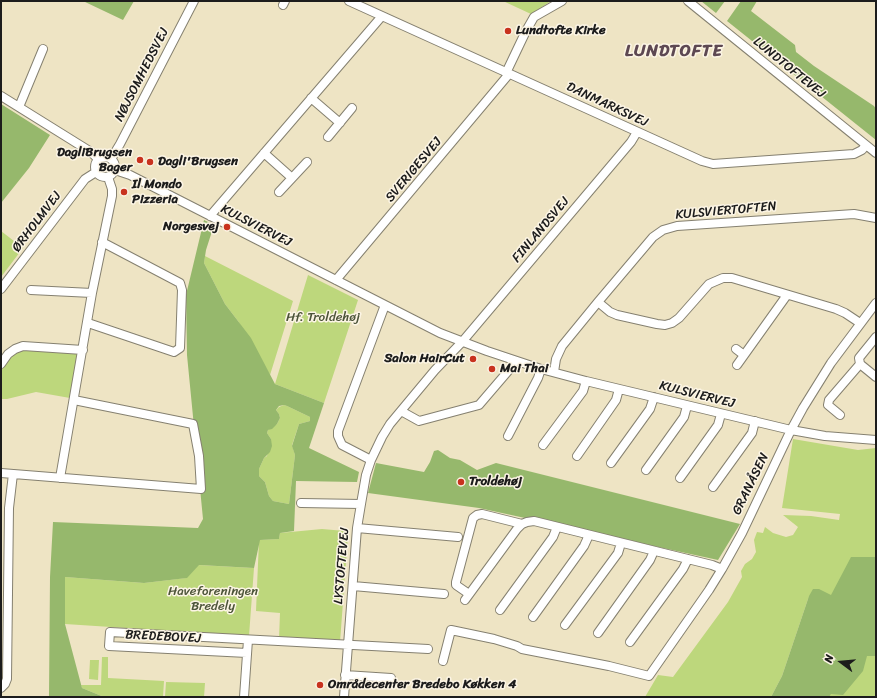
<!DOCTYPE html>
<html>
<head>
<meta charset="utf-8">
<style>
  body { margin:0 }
  #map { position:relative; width:877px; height:698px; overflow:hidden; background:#eee4c4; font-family:Sriracha,sans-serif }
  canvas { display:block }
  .frame { position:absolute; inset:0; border:2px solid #1c1c1c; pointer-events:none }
  .north { position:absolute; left:821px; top:642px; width:40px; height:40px; -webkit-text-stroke:3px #fcf5e5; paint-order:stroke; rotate:286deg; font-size:11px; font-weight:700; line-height:16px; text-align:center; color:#1c1c1c }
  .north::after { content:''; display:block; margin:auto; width:14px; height:18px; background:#1c1c1c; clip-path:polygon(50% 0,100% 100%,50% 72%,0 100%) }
</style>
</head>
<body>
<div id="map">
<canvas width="877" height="698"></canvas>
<div class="frame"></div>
<div class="north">N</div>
</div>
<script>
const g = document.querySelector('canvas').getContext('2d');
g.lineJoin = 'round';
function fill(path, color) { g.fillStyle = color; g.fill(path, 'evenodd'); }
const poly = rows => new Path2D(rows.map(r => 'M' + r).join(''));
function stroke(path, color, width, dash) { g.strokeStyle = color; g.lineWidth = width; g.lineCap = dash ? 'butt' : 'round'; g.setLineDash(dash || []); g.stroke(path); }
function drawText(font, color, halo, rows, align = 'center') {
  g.font = font + ' Sriracha,sans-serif'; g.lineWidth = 3; g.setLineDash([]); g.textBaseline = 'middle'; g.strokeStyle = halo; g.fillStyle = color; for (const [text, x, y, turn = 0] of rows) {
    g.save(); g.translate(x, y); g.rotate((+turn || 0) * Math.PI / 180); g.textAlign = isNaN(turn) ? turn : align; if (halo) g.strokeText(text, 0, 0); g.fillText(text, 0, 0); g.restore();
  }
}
fill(poly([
  [503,1,551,1,531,14],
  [1,231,23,248,1,277],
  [205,256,293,301,270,375,238,321,225,304,204,263],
  [308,275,358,300,324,403,275,384],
  [25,350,78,353,70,398,36,392,7,399,1,399,1,371,12,355,18,351],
  [284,405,287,406,310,417,310,421,299,424,292,445,295,455,289,504,273,501,269,496,265,482,259,476,259,469,264,458,267,456,271,439,267,433,268,430,277,424,280,418,279,414,276,410,279,407],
  [793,439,858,450,876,448,876,697,790,697,809,596,782,676,771,697,645,697,658,675,673,677,728,602,742,577,741,571,745,564,752,559,756,552,754,540,757,532,763,533,765,527,773,533,786,537,793,535,798,527,783,515,811,516,839,520,840,514,782,508],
  [322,529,345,531,348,535,340,642,279,639,280,613,256,611,259,540,279,539,280,533],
  [198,565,254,568,249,636,65,624,65,577,144,583,186,578],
  [102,657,108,657,108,678,164,681,163,697,104,697,82,688,81,685,101,685],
  [90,660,99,660,98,680,89,679],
  [166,682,205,683,204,697,165,697]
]), '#bdd77c');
fill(poly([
  [83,1,134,1,123,20],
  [701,1,725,1,716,13],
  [741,1,757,1,751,11,795,45,796,52,814,66,874,106,876,109,876,140,727,21],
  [1,104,50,135,29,168,1,203],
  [204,220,214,225,206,250,204,263,225,304,251,338,275,384,324,403,309,448,359,472,357,482,296,481,294,531,280,533,279,539,260,540,254,568,199,565,187,578,144,583,65,577,65,624,82,688,104,697,49,697,50,577,53,522,198,528,203,519,187,355,186,295],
  [284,405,287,406,310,417,310,421,299,424,292,446,295,455,289,504,273,501,269,496,265,482,259,476,259,469,264,458,270,452,272,446,271,439,267,433,268,430,272,429,277,424,280,418,279,414,276,410,279,406],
  [438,450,450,458,460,460,477,470,496,463,740,524,718,560,479,508,368,493,376,463,424,472,430,462,434,451],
  [851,557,876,557,876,656,867,656,863,671,843,695,831,694,829,697,771,697,782,676,809,596,813,589,819,589,831,595]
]), '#96b86c');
const minor = poly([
  [349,1,702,161,713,164,854,154,862,150,866,145],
  [688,1,876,153],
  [283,5,285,1],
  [506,73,526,31,534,17,562,1],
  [1,96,91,152,98,159],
  [311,98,340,123],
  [19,107,43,49],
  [328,137,352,108],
  [264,153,292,178],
  '95 167a10 10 0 1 1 20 0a10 10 0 1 1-20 0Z',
  [111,159,120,144,194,1],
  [115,170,130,175,440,333,487,351,541,369,586,381,791,430,825,436,876,440],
  [279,192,307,162],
  [210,216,382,16],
  [336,280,509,74],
  [1,289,85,179,96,172],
  [31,290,92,293],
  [598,302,610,312,617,315,657,324,665,325,672,323,679,318,709,284,723,278,732,278,836,309,845,313,860,323],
  [88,323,174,352,180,348,182,290,180,283,102,242],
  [736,349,744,355],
  [1,364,8,354,15,349,23,346,83,350],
  [860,364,876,377],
  [737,365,787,295],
  [554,372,556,359,562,346,598,302,653,237,663,230,677,226,854,214,876,218],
  [401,411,419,421,479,405,509,370,515,361],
  [840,415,828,405,829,400,860,364,859,358,876,337],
  [508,436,538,378,541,369],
  [543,445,583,391,586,381],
  [577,456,616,400,619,389],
  [371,460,342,445,338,436,338,431,385,305],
  [611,463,650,409,654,397],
  [646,470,684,417,687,406],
  [1,473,201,489,199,456,193,424,74,400],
  [60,478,92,293,112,196,112,189,108,177],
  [680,478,718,425,721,414],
  [713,487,752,433,755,421],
  [301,503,361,504],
  [357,528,458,537],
  [353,586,444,594],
  [469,594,456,585,456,582,473,518,477,515,482,514,522,524],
  [465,600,517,529,522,524,527,522,534,521,712,565,722,569],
  [500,610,553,537,557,527],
  [533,617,584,546,589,535],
  [565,625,618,553,621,543],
  [598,633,650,560,654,551],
  [630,642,683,569,688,559],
  [247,653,109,646,110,632,428,649],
  [443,661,451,630,494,639,517,646,522,649,609,666,649,676,709,590,722,569,742,533,791,430,803,408,831,363,876,303],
  [345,675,391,678],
  [1,688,5,684,7,679,9,508,13,474],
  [244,697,248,640],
  [344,697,357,528,361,504,366,475,371,460,382,437,390,424,435,370,462,342,631,142,637,132]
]);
stroke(minor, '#858070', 10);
stroke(minor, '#fff', 8);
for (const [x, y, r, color] of [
  [508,31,4,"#c8321e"],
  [140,160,4,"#c8321e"],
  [150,162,4,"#c8321e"],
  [124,192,4,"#c8321e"],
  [227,227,4,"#c8321e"],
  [473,359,4,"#c8321e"],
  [492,369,4,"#c8321e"],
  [461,482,4,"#c8321e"],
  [320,685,4,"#c8321e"]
]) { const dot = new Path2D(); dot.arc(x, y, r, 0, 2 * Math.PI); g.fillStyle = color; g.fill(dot); stroke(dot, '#fcf5e5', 1.5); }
drawText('bold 13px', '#1c1c1c', '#fcf5e5', [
  ["Lundtofte Kirke",516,31],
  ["DagliBrugsen",132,153,"right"],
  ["Bager",132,168,"right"],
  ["Dagli'Brugsen",158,162],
  ["Il Mondo",132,185],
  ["Pizzeria",132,200],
  ["Norgesvej",219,227,"right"],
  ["Salon HairCut",465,359,"right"],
  ["Mai Thai",500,369],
  ["Troldehøj",469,482],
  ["Områdecenter Bredebo Køkken 4",328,685]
], 'left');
drawText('13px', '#1c1c1c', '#fcf5e5', [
  ["LUNDTOFTEVEJ",789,68,39],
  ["NØJSOMHEDSVEJ",142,75,-63],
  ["DANMARKSVEJ",607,105,25],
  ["SVERIGESVEJ",414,170,-50],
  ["KULSVIERTOFTEN",726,211,-5],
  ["ØRHOLMVEJ",37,222,-53],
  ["KULSVIERVEJ",256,226,27],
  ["FINLANDSVEJ",541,230,-50],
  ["KULSVIERVEJ",697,395,14],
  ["GRANÅSEN",751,484,-64],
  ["LYSTOFTEVEJ",342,566,-85],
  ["BREDEBOVEJ",163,637,3]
]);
drawText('13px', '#4c5439', '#fcf5e5', [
  ["Hf. Troldehøj",323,318],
  ["Haveforeningen",213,592],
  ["Bredely",213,607]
]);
g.letterSpacing = '1px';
drawText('bold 17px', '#5d4852', '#fcf5e5', [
  ["LUNDTOFTE",674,52]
]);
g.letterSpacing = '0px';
</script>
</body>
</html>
